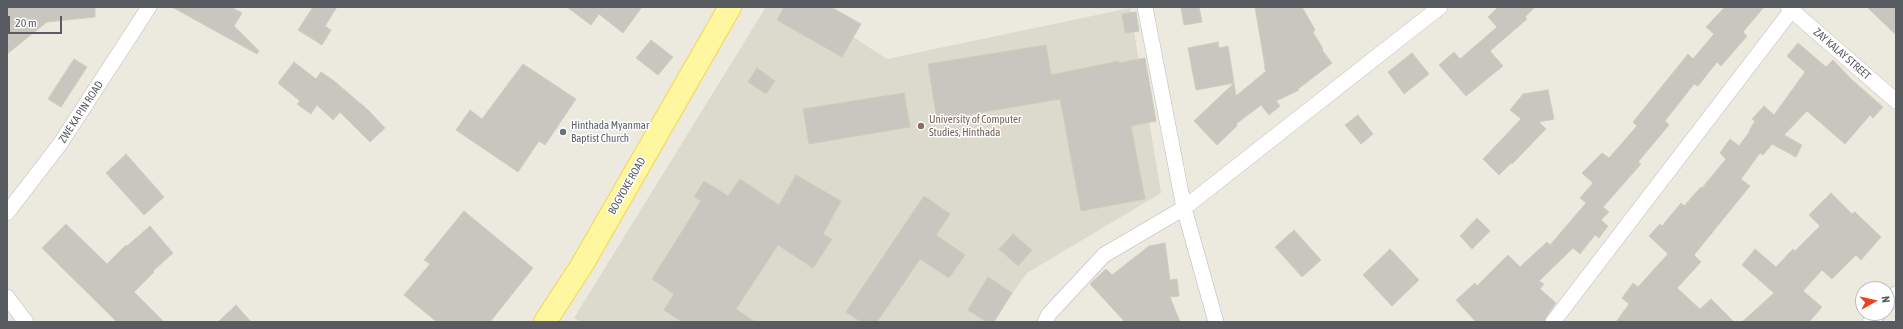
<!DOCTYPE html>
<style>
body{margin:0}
#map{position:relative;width:1903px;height:329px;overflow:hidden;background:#eceade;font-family:"Asap Condensed",sans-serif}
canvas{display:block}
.frame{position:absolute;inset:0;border:8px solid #585b60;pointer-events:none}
.north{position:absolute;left:1855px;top:281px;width:40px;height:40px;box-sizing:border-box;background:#fff;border:1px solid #bcbdbf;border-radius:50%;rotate:82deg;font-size:11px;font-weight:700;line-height:16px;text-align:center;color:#585b60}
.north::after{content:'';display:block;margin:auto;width:14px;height:18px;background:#ef4221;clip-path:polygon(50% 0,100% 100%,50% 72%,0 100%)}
.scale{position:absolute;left:8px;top:16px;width:54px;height:18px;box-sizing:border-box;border:2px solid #585b60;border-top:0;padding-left:5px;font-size:12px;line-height:14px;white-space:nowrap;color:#585b60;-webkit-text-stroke:3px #fff;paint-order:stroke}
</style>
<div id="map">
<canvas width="1903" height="329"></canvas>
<div class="frame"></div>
<div class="north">N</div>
<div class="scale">20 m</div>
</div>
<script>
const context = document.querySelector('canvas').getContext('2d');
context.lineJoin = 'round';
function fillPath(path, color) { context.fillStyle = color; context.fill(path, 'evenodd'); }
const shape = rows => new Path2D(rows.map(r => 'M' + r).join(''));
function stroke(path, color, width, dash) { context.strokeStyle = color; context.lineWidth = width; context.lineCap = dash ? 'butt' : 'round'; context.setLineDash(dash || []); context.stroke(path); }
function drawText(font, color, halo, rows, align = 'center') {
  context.font = font + ' "Asap Condensed",sans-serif'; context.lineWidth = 3; context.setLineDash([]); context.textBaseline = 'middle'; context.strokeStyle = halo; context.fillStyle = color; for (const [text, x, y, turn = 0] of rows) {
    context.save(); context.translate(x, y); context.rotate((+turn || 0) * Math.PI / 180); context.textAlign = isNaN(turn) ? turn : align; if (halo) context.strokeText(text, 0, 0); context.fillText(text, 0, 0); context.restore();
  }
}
fillPath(shape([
 [766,7,807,7,887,59,1130,8,1161,193,1027,273,992,322,581,322,574,318]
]), '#dcd9cd');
const building = shape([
 [7,7,95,7,95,17,47,22,7,54,7,7],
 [172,7,231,7,242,13,234,26,259,51,257,54,172,7],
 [313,7,337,7,325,26,331,30,322,45,298,30,313,7],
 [567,7,642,7,623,33,599,14,591,25,567,7],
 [784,7,831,7,861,24,842,57,777,20,784,7],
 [1181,7,1199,7,1202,22,1184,25,1181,7],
 [1255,7,1302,7,1315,30,1313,32,1323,49,1322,50,1332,63,1298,89,1299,90,1276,101,1280,106,1269,115,1261,105,1236,124,1237,126,1217,145,1194,121,1234,83,1236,96,1266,71,1264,67,1265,66,1255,7],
 [1498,7,1535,7,1525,17,1527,19,1490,51,1503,66,1466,96,1439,65,1454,52,1460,59,1497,27,1488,17,1498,7],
 [1725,7,1764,7,1743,32,1747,36,1721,66,1717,62,1698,86,1694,84,1665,121,1669,125,1638,162,1641,164,1603,207,1609,212,1601,220,1608,226,1599,238,1595,235,1580,254,1573,248,1539,281,1544,284,1540,289,1556,303,1546,317,1544,322,1476,322,1456,300,1475,283,1477,286,1508,255,1520,267,1547,242,1550,245,1586,203,1580,198,1593,183,1582,173,1602,153,1609,158,1637,126,1633,122,1688,54,1693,59,1714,34,1706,27,1725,7],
 [1867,7,1896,7,1896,35,1867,7],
 [1136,12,1139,31,1125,33,1122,14,1136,12],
 [651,40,673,57,658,75,636,58,651,40],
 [1218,42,1219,48,1228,46,1234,83,1196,90,1188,48,1218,42],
 [1798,43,1826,67,1833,60,1852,80,1883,107,1873,118,1870,115,1845,144,1807,111,1784,135,1802,145,1796,157,1772,144,1763,155,1760,153,1741,179,1750,186,1694,255,1701,262,1677,288,1700,309,1711,299,1734,322,1616,322,1629,304,1622,298,1633,283,1638,287,1668,254,1649,236,1660,224,1662,226,1681,203,1684,206,1701,187,1702,188,1726,159,1720,153,1730,139,1739,146,1750,131,1749,131,1755,121,1752,119,1764,106,1774,115,1805,72,1787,56,1798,43],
 [1046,45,1051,75,1119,61,1119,63,1145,58,1156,121,1131,126,1145,199,1081,211,1060,99,937,120,928,64,1046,45],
 [1412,53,1429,74,1404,94,1388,72,1412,53],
 [74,59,87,67,61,107,48,99,74,59],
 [294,62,316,79,321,72,334,81,368,110,385,128,370,142,340,112,333,120,317,105,311,114,297,104,300,101,278,83,294,62],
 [523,64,576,99,545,145,539,141,518,172,456,130,470,110,482,119,523,64],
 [757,68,775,81,766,94,748,82,757,68],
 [1548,90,1554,119,1539,122,1546,129,1512,164,1511,163,1499,175,1483,159,1521,119,1510,110,1523,94,1548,90],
 [904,93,910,127,809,144,803,109,904,93],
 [1358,115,1373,134,1361,144,1345,125,1358,115],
 [126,154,164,197,144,215,106,173,126,154],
 [796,175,841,201,823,234,832,239,813,268,778,245,736,309,755,322,682,322,664,310,674,294,652,279,701,201,694,197,704,181,728,196,740,179,779,205,796,175],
 [1831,193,1852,214,1855,212,1881,237,1861,260,1856,255,1832,279,1822,270,1803,291,1822,307,1809,322,1742,322,1774,293,1742,265,1755,249,1776,267,1793,249,1795,251,1820,226,1809,215,1831,193],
 [924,196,950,214,936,235,965,255,949,278,920,259,877,322,861,322,846,312,924,196],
 [464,211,533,268,490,322,437,322,404,295,430,264,424,260,464,211],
 [1477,218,1490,231,1472,249,1460,236,1477,218],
 [66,224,107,264,126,245,127,246,150,226,173,253,153,271,154,272,134,292,164,322,117,322,42,248,66,224],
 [1294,230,1321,260,1302,277,1275,247,1294,230],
 [1013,234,1032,250,1018,266,999,249,1013,234],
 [1165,243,1170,280,1177,279,1179,296,1170,297,1180,322,1125,322,1090,284,1106,269,1112,275,1149,246,1165,243],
 [1390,249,1419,280,1392,306,1363,275,1390,249],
 [988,277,1012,293,994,322,987,322,968,310,988,277],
 [236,305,251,322,218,322,236,305]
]);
fillPath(building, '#c8c6be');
stroke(building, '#d0ccbd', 1);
const street = shape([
 [1145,7,1184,208,1216,322],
 [1788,7,1896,101],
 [7,213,60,144,149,7],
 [7,297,26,322],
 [1887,304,1896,294],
 [1045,322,1049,314,1104,255,1184,208,1440,7],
 [1553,322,1794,7],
 [1870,322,1879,313]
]);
const primary = shape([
 [545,322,582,265,730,7]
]);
stroke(street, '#b7b9be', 16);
stroke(primary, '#f6d54d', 24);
stroke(street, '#fff', 15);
stroke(primary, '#fff7a0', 22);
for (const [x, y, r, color] of [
 [921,126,4,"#8d6e63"],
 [563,132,4,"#6b7280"]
]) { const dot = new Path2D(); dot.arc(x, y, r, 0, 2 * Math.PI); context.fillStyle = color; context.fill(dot); stroke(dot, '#fff', 1.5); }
drawText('11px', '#585b60', '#fff', [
 ["ZAY KALAY STREET",1842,54,41],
 ["ZWE KA PIN ROAD",81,112,-57],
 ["BOGYOKE ROAD",627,186,-60]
]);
drawText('11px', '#785e54', '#fff', [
 ["University of Computer",929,120],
 ["Studies, Hinthada",929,133]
], 'left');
drawText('11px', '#5b616d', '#fff', [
 ["Hinthada Myanmar",571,126],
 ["Baptist Church",571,139]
], 'left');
</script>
